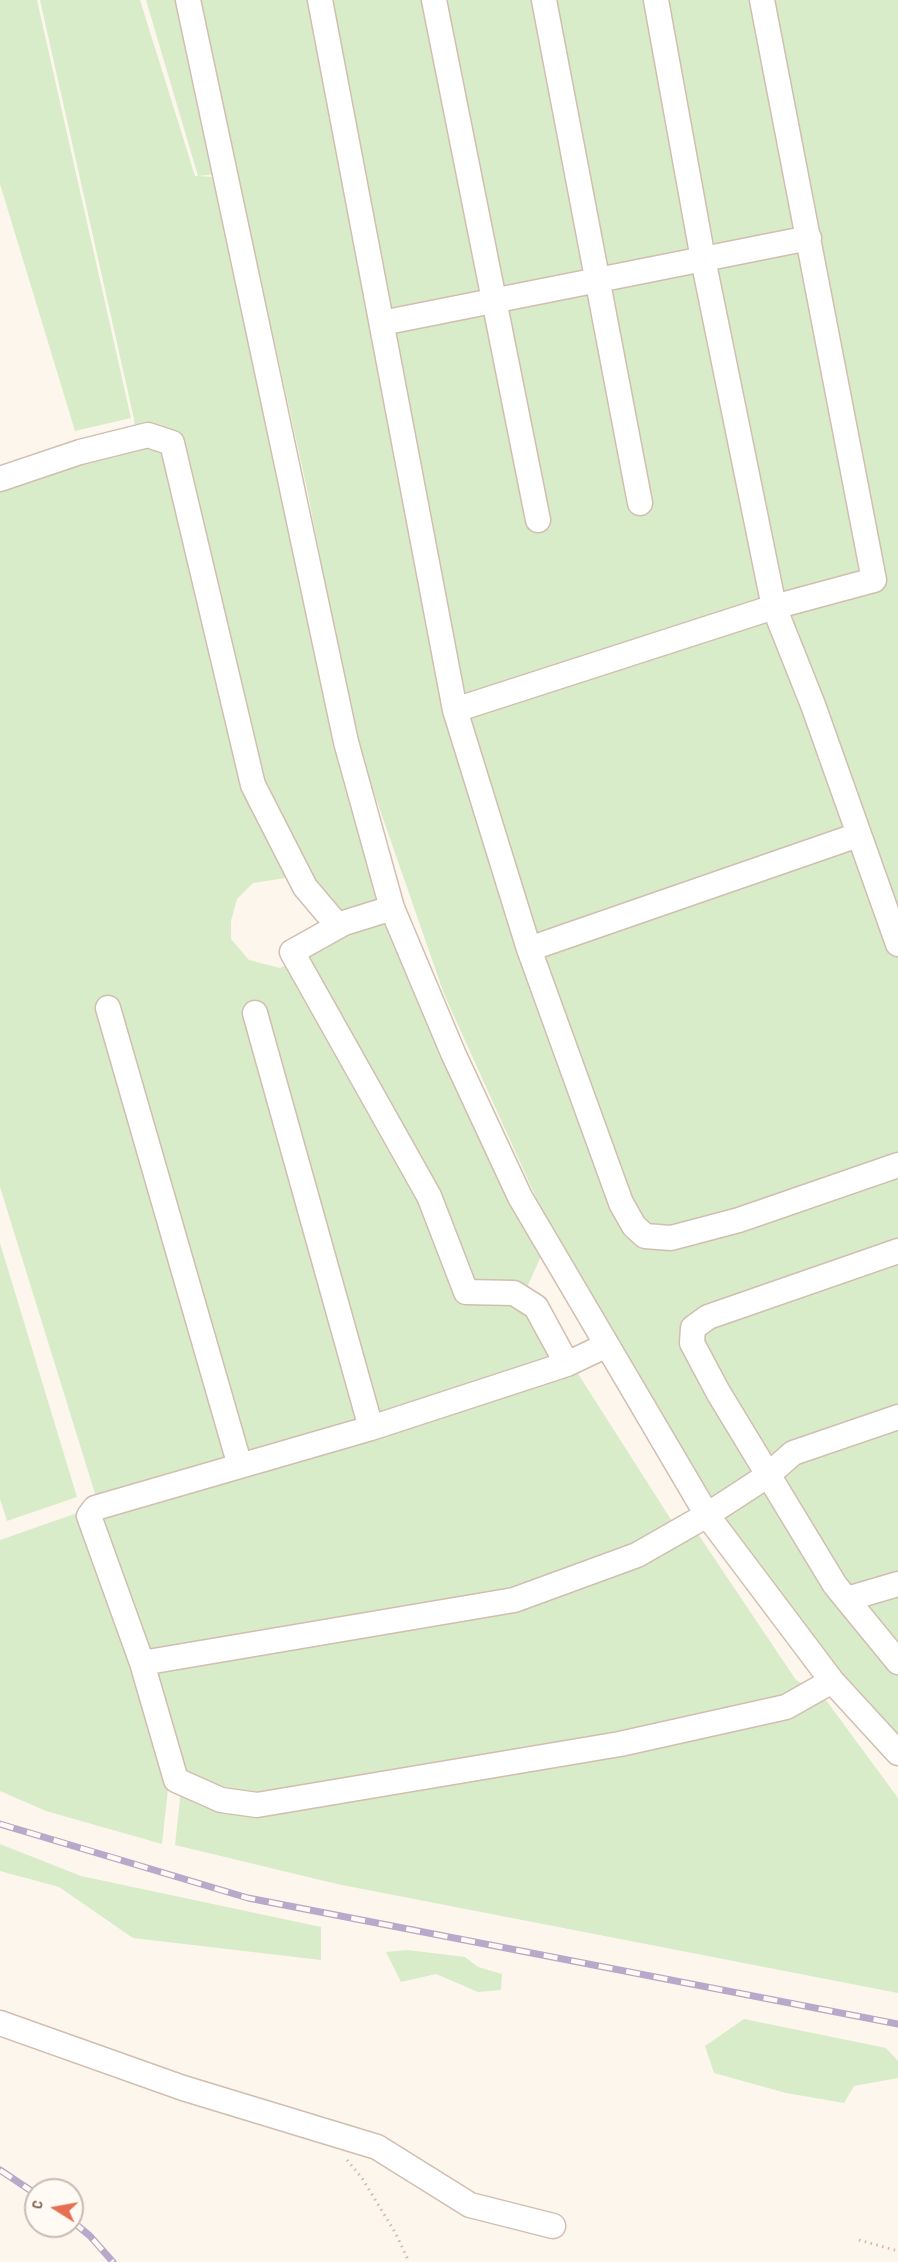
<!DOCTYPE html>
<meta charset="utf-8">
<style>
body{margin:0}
#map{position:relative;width:898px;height:2262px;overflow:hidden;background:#fdf6ec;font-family:"Sofia Sans Condensed",sans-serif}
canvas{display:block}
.north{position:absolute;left:24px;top:2178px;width:60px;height:60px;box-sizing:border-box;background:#fffaf3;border:2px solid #cabbb1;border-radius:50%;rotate:281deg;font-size:16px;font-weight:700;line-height:24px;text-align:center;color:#7a5c4d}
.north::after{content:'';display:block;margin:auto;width:21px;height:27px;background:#e76f51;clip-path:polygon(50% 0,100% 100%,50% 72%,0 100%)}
</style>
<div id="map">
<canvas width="898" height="2262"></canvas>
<div class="north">С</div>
</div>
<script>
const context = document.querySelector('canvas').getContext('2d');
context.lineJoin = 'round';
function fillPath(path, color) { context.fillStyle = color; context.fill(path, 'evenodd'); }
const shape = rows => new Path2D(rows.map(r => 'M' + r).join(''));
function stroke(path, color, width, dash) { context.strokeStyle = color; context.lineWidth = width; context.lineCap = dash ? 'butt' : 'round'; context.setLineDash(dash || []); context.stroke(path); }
fillPath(shape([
 [0,0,37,0,131,418,75,431,0,184],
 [40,0,140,0,195,176,217,177,349,778,541,1256,521,1301,563,1357,97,1500,0,1187,0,486,135,440,134,419],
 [296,873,336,938,280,968,249,960,231,939,231,921,237,899,253,883,285,878],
 [146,0,175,0,217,174,198,176],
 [199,0,898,0,898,1739,826,1655,722,1523,566,1264,444,994,354,735,307,489],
 [0,1243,77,1497,7,1521,0,1499],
 [575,1369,677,1529,514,1595,142,1657,93,1513],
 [83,1511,170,1771,162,1844,46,1811,0,1791,0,1540],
 [696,1531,796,1680,823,1696,898,1798,898,1993,337,1884,175,1845,182,1780,150,1676,164,1662,514,1607],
 [0,1844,81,1876,321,1927,321,1960,133,1938,59,1887,0,1871],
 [407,1950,465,1957,478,1967,502,1974,501,1990,478,1992,436,1974,401,1982,386,1952],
 [744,2019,886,2048,898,2061,898,2078,854,2086,844,2103,786,2093,714,2073,705,2046]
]), '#d8ecc9');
const minor = shape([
 [188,0,346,742,392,908,453,1053,520,1197,707,1515,832,1681,898,1753],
 [320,0,455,710,529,949,621,1203,634,1226,645,1236,671,1238,739,1220,898,1165],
 [434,0,538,520],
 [544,0,640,503],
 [656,0,703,259,774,607,813,705,898,944],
 [382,323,809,238],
 [0,479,80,452,148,435,172,443,253,785,305,887,338,926],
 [455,710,774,607,874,580,762,0],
 [392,908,344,923,292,952,429,1196,466,1292,514,1293,536,1307,567,1364],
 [529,949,858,835],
 [108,1008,240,1466],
 [255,1013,371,1428],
 [898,1251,708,1317,693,1328,692,1343,718,1392,835,1585,898,1662],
 [607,1345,567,1364,371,1428,95,1508,89,1516,142,1663,176,1780,221,1800,257,1805,620,1744,786,1707,832,1681],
 [847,1599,898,1584],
 [142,1663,514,1600,637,1555,707,1515,767,1476,793,1453,898,1417],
 [0,2023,183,2088,377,2147,470,2205,553,2226]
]);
stroke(minor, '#d1beb0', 27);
stroke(shape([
 [347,2160,362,2178,396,2234,409,2262],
 [859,2240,898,2251]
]), '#d9b8a5', 3, [1.5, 4.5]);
stroke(minor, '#fff', 24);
const rail = shape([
 [0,1824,248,1898,898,2024],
 [0,2170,36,2194],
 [72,2221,90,2236,113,2262]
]);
stroke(rail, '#b9a8c9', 7);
stroke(rail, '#fffaf3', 4.5, [14]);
</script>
